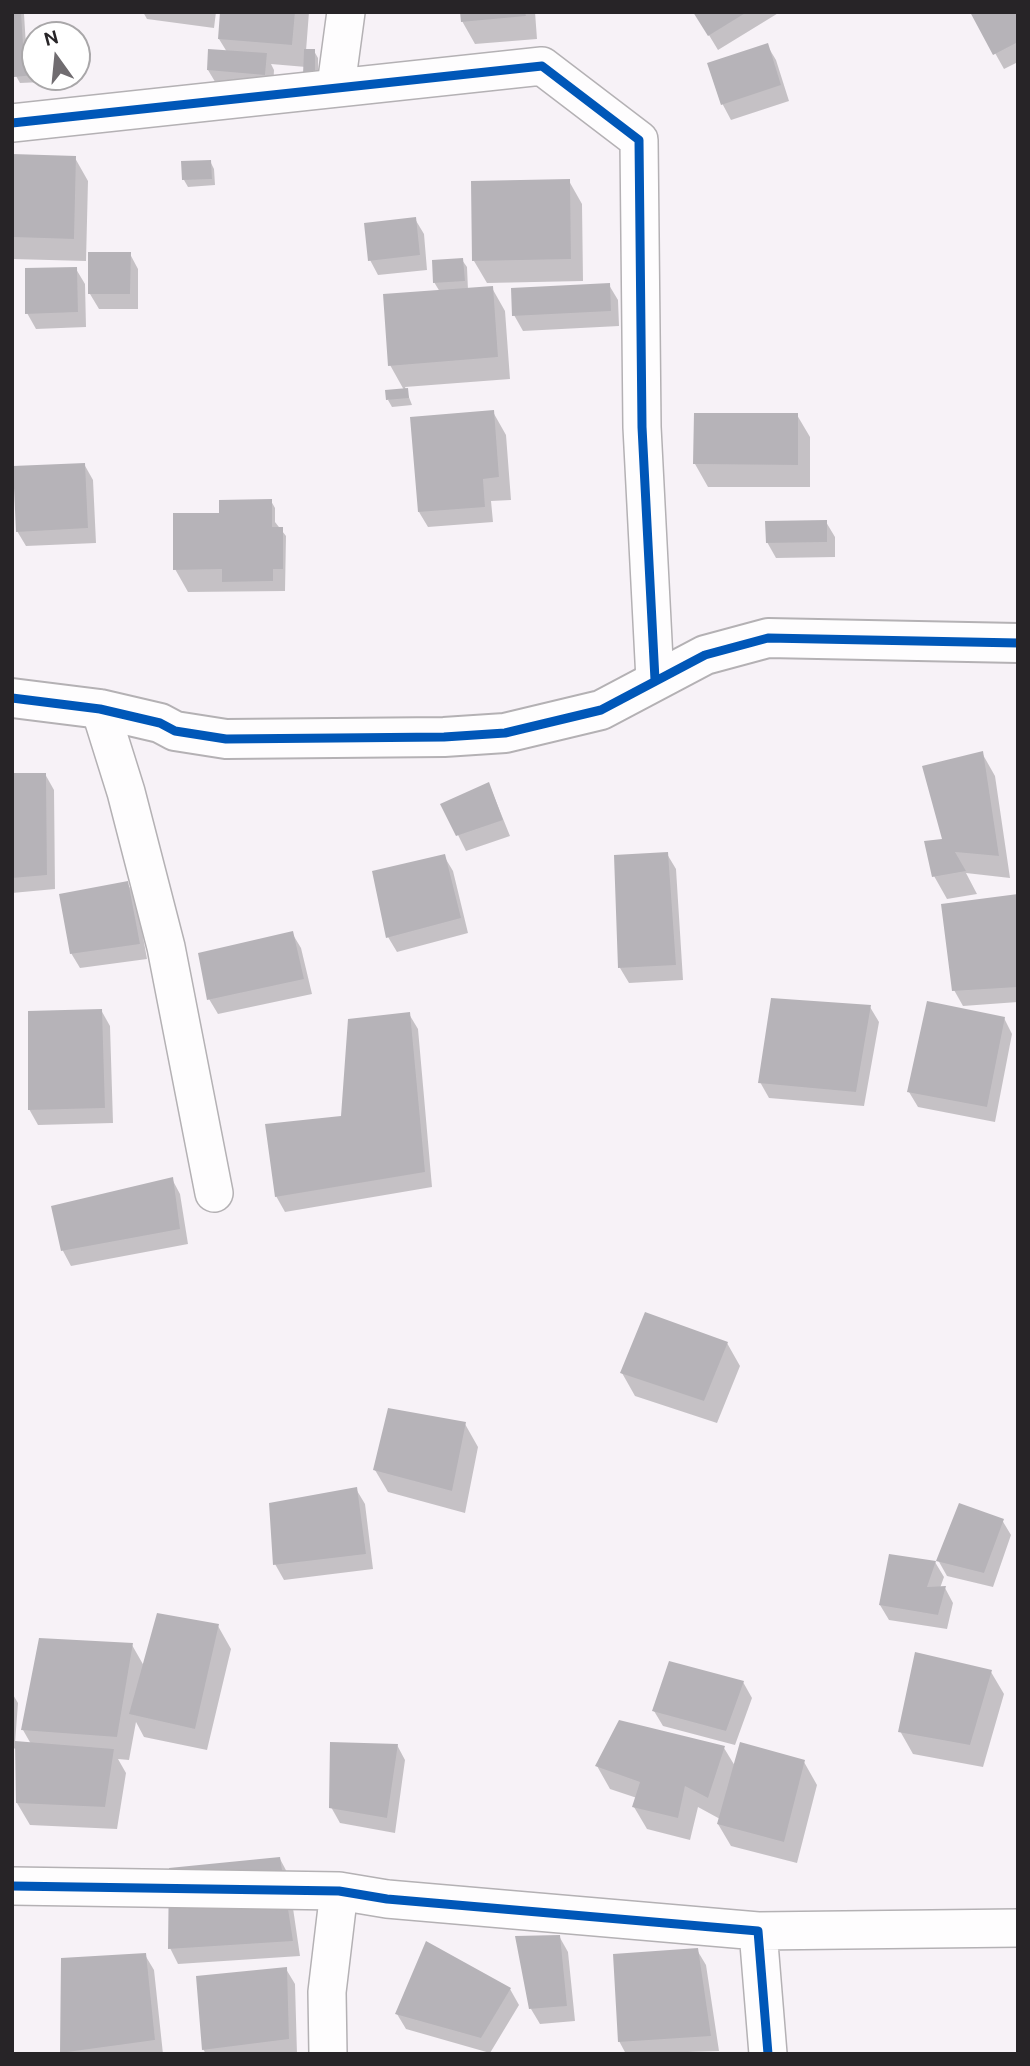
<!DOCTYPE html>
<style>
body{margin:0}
#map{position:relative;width:1030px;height:2066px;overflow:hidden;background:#f7f2f7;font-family:Ubuntu,sans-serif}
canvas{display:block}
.frame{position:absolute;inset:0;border:14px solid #272427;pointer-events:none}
.north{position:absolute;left:21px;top:21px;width:70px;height:70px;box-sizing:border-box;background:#fff;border:2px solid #a9a7a9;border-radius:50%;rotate:345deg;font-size:19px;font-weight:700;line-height:28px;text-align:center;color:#272427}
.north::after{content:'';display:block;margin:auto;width:24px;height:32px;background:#706c70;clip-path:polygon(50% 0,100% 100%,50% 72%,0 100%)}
</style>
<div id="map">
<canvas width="1030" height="2066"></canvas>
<div class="frame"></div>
<div class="north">N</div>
</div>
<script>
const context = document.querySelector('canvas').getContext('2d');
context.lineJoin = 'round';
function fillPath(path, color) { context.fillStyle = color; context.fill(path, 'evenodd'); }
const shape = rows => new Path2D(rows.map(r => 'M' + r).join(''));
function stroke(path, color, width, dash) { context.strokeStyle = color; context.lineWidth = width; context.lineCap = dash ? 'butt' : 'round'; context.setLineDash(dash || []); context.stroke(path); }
fillPath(shape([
 [13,12,24,14,27,62,35,61,35,77,65,77,65,81,20,83,16,76],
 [143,12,216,12,214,28,147,19],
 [222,12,309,12,306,51,314,51,318,58,318,82,306,67,271,64,274,70,273,89,217,85,208,70,227,52,219,39],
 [462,12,535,12,537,39,475,44,462,21],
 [695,12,780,12,718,50],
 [972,12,1018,12,1018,62,1004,69],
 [767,45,776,60,789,101,731,120,723,105,709,64],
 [12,156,75,158,88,181,86,261,12,259],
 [210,161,214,169,215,185,188,187,184,180,183,163],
 [569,181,582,204,583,281,487,283,474,261],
 [415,219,424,234,427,270,378,275,370,260],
 [130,254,138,269,138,309,99,309,90,294],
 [462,260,467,267,468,290,492,288,505,311,510,379,405,387,412,405,392,407,388,400,404,390,390,365,440,292,434,282],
 [76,269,85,284,86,327,36,329,27,313],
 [609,285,618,300,619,326,523,331,514,315],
 [493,412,506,435,511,500,491,501,493,522,428,527,419,512],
 [797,415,810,437,810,487,708,487,695,464],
 [84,464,93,480,96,543,26,546,17,531],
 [271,501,275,508,275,522,286,536,285,591,188,592,175,569,222,515],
 [826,522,835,537,835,557,776,558,767,542],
 [982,753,995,776,1010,878,966,873,977,894,947,899,934,876,944,841],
 [45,774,54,790,55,889,12,893,12,775],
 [489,784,510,836,466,851,443,805],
 [667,854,676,869,683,980,629,983,620,968],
 [444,856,453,871,468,933,397,952,388,937],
 [127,883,136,898,147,959,80,968,71,953],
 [1018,898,1018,1002,963,1006,954,990],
 [292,933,301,948,312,994,218,1014,209,999],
 [870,1007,879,1022,864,1106,769,1098,760,1082],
 [101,1010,110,1026,113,1123,38,1125,29,1109],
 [409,1014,418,1029,432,1187,285,1212,276,1196,343,1118],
 [1004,1018,1012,1034,995,1122,918,1107,909,1092],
 [172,1179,180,1194,188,1244,71,1266,63,1251,53,1208],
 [727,1343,740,1366,717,1423,635,1396,622,1373],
 [465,1424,478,1447,465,1513,388,1492,375,1470],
 [356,1489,365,1504,373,1569,284,1580,275,1564],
 [1002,1520,1011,1535,993,1587,947,1576,938,1560],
 [935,1562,944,1577,940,1588,945,1588,953,1603,947,1629,889,1620,880,1605],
 [218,1626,231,1649,207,1750,144,1737,136,1722,129,1760,118,1759,126,1773,117,1829,30,1825,17,1803,17,1749,12,1748,12,1693,18,1703,15,1743,31,1744,23,1730,132,1645,144,1666],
 [991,1672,1004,1694,983,1767,913,1754,900,1731],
 [743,1682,752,1698,735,1745,663,1726,654,1711],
 [397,1745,405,1760,395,1833,340,1823,331,1807],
 [724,1748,735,1766,804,1762,817,1785,797,1863,731,1846,718,1824,720,1819,698,1807,690,1840,647,1829,634,1807,637,1798,610,1789,597,1766],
 [280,1859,288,1874,300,1956,178,1964,170,1948],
 [559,1936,568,1952,575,2021,540,2024,531,2009],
 [697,1950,706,1965,719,2051,626,2054,619,2041],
 [145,1955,154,1970,163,2054,63,2054],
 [286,1969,295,1984,297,2054,206,2054,203,2049],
 [510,1989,519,2005,490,2053,406,2029,397,2014]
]), '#0003');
fillPath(shape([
 [12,12,21,12,24,60,35,60,35,75,14,77],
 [220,12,295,12,292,45,218,39],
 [460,12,525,12,526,16,461,22],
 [693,12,747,12,708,36],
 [970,12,1018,12,1018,42,993,55],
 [768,43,781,85,721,105,707,63],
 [208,49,267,53,265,75,207,70],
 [304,49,315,49,315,76,303,75],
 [12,154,76,156,74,239,12,237],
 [211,160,212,179,182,180,181,161],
 [570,179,571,259,472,261,471,181],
 [416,217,420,255,368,261,364,223],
 [88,252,131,252,130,294,88,294],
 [463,258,465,281,433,283,432,260],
 [77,267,78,312,25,314,25,268],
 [610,283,611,311,512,316,511,288],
 [493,286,498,357,388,366,383,294],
 [408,388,409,398,386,400,385,390],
 [494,410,499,477,483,479,485,507,418,512,410,417],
 [694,413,798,413,798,465,693,464],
 [85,463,88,528,16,532,13,466],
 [272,499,272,527,283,527,283,569,273,569,273,581,222,582,222,569,173,570,173,513,219,513,219,500],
 [827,520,827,542,766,543,765,521],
 [983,751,999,856,955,852,966,871,932,877,924,841,942,839,922,766],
 [12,773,46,773,47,875,12,878],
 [489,782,503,820,456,836,440,804],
 [668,852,676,965,618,968,614,855],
 [445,854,461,918,386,938,372,871],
 [128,881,140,944,70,954,59,894],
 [1018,894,1018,987,952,991,941,904],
 [293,931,304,979,207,1000,198,953],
 [771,998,871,1005,856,1092,758,1083],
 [927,1001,1005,1017,987,1107,907,1092],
 [102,1009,105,1108,28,1110,28,1011],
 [410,1012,425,1172,275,1197,265,1124,341,1116,348,1019],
 [173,1177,180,1229,61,1251,51,1206],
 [645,1312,728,1342,704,1401,620,1373],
 [388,1408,466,1422,452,1491,373,1470],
 [357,1487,366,1554,273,1565,269,1503],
 [959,1503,1004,1519,984,1573,936,1561],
 [889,1554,936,1561,927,1587,946,1586,938,1615,879,1605],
 [157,1613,219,1624,195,1729,129,1714],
 [39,1638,133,1643,117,1737,21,1730],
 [915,1652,992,1670,970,1745,898,1732],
 [669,1661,744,1681,726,1731,652,1711],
 [619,1720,725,1746,708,1798,685,1786,678,1818,632,1807,640,1782,595,1766],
 [15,1741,114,1749,105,1807,16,1803],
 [330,1742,398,1744,387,1818,329,1808],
 [740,1742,805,1760,784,1842,717,1824],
 [280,1857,293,1941,168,1949,169,1868],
 [560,1935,567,2006,529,2009,515,1936],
 [426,1941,511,1988,481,2038,395,2014],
 [698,1948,711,2036,618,2042,613,1954],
 [146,1953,155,2040,60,2053,61,1958],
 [287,1967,289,2039,202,2050,196,1976]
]), '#b6b3b8');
const minor = shape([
 [336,86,346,12],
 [12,123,542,66,639,140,642,427,655,680],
 [100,709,126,792,166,947,214,1193],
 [12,1886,339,1891,387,1899,758,1931,768,2054],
 [758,1931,1018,1928],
 [328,2054,327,1992,339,1891]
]);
const tertiary = shape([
 [12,698,100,709,160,723,175,731,226,739,444,737,505,733,601,710,705,655,768,638,1018,643]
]);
stroke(minor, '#b4b1b4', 40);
stroke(tertiary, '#b4b1b4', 42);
stroke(minor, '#fefdfe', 37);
stroke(tertiary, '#fefdfe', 38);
stroke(shape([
 [12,123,542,66,639,140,642,427,655,680],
 [12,698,100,709,160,723,175,731,226,739,444,737,505,733,601,710,705,655,768,638,1018,643],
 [12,1886,339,1891,387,1899,758,1931,768,2054]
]), '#0057b8', 9);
</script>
